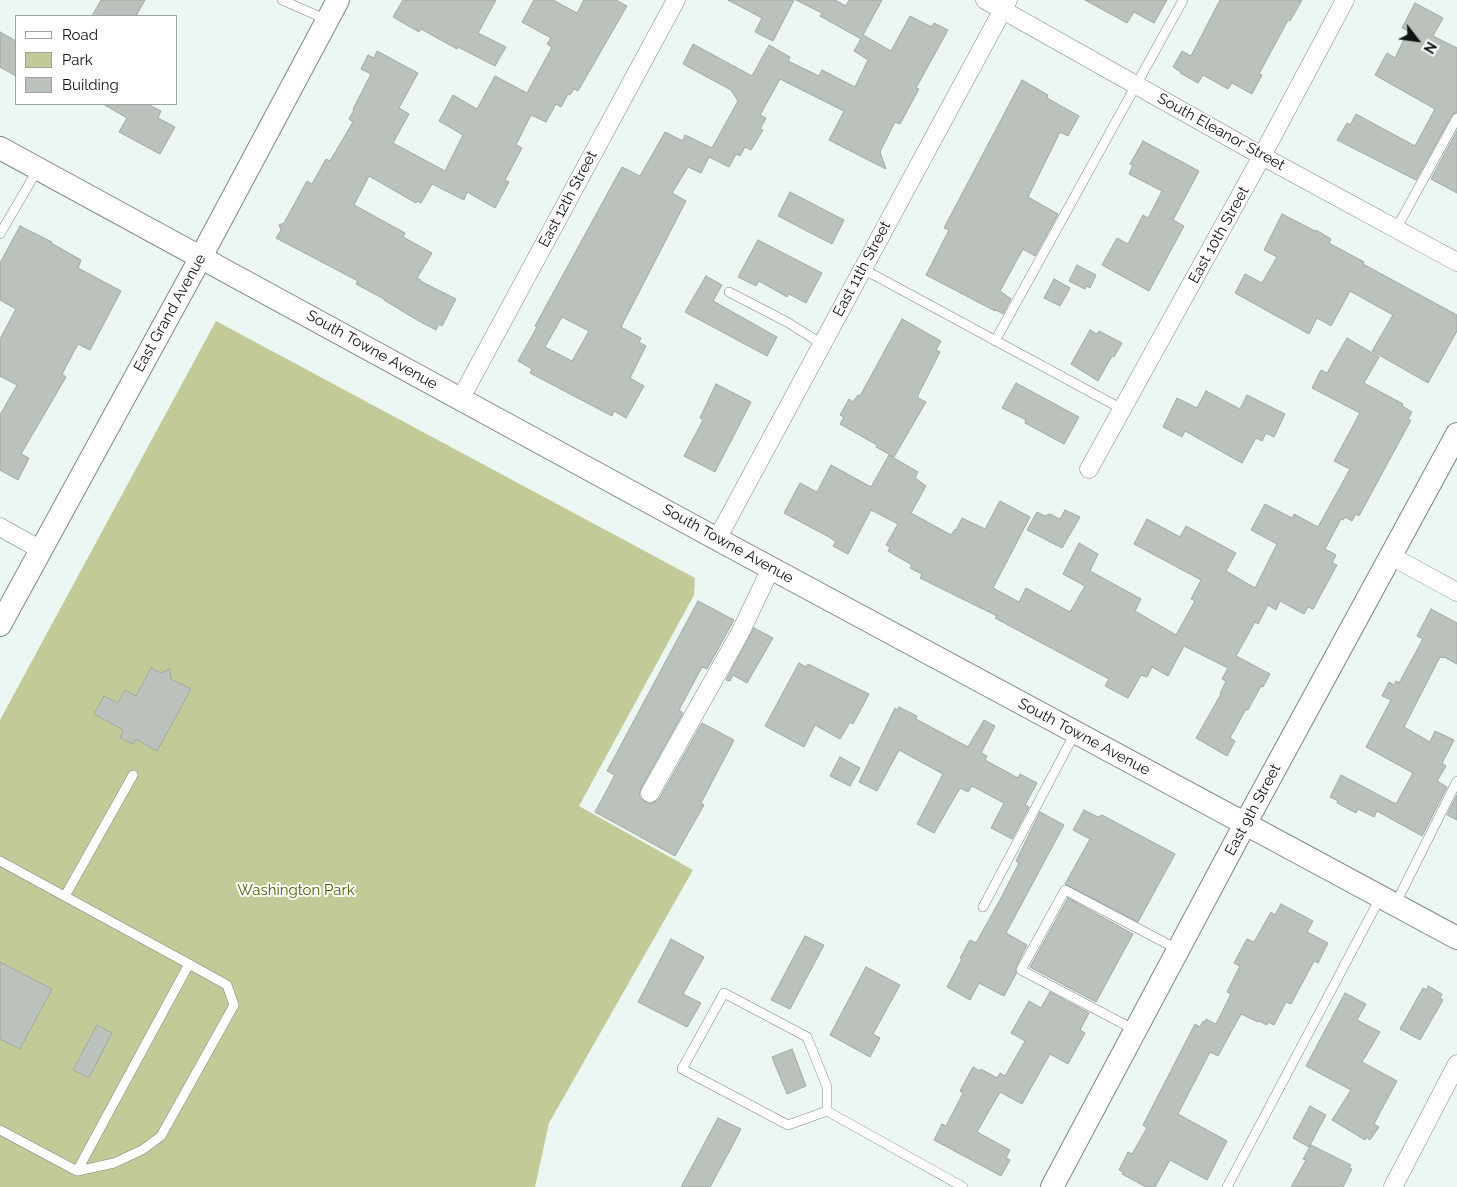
<!DOCTYPE html>
<style>
body{margin:0}
#map{position:relative;width:1457px;height:1187px;overflow:hidden;background:#ecf6f3;font-family:Raleway,sans-serif}
canvas{display:block}
.legend{position:absolute;left:15px;top:15px;width:162px;height:90px;box-sizing:border-box;background:#fff;border:1px solid #a0a1a1;margin:0;padding:6px 9px;list-style:none;font-size:15px;color:#111413}
.legend li{display:flex;align-items:center;gap:10px;height:25px}
.legend b{width:25px;border:1px solid #a0a1a1}
.north{position:absolute;left:1392px;top:15px;width:50px;height:50px;-webkit-text-stroke:4px #fff;paint-order:stroke;rotate:120deg;font-size:14px;font-weight:700;line-height:20px;text-align:center;color:#111413}
.north::after{content:'';display:block;margin:auto;width:18px;height:22px;background:#111413;clip-path:polygon(50% 0,100% 100%,50% 72%,0 100%)}
</style>
<div id="map">
<canvas width="1457" height="1187"></canvas>
<ul class="legend">
<li><b style="height:6px;background:#fff"></b>Road</li>
<li><b style="height:14px;background:#c2cb97"></b>Park</li>
<li><b style="height:14px;background:#bbc1bb"></b>Building</li>
</ul>
<div class="north">N</div>
</div>
<script>
const context = document.querySelector('canvas').getContext('2d');
context.lineJoin = 'round';
function fillPath(path, color) { context.fillStyle = color; context.fill(path, 'evenodd'); }
const shape = rows => new Path2D(rows.map(r => 'M' + r).join(''));
function stroke(path, color, width, dash) { context.strokeStyle = color; context.lineWidth = width; context.lineCap = dash ? 'butt' : 'round'; context.setLineDash(dash || []); context.stroke(path); }
function drawText(font, color, halo, rows, align = 'center') {
  context.font = font + ' Raleway,sans-serif'; context.lineWidth = 4; context.setLineDash([]); context.textBaseline = 'middle'; context.strokeStyle = halo; context.fillStyle = color; for (const [text, x, y, turn = 0] of rows) {
    context.save(); context.translate(x, y); context.rotate((+turn || 0) * Math.PI / 180); context.textAlign = isNaN(turn) ? turn : align; if (halo) context.strokeText(text, 0, 0); context.fillText(text, 0, 0); context.restore();
  }
}
fillPath(shape([
 [216,321,695,578,694,595,579,806,693,870,549,1123,535,1187,0,1187,0,720]
]), '#c2cb97');
const building = shape([
 [101,0,145,0,136,16,92,16,101,0],
 [403,0,496,0,478,33,506,47,495,66,458,47,457,49,421,29,419,32,393,17,403,0],
 [534,0,553,0,577,13,584,0,616,0,627,6,578,91,574,89,570,95,568,94,561,107,556,104,546,122,531,115,516,145,522,148,505,180,509,182,495,208,467,192,464,200,432,184,421,203,417,201,416,203,369,176,354,205,405,233,403,237,432,253,417,278,421,280,420,281,456,299,442,326,439,324,436,330,417,320,384,300,384,299,356,284,358,281,276,238,281,230,279,225,284,223,307,181,312,184,326,159,330,161,353,122,349,119,354,110,353,109,371,74,361,69,368,55,374,58,377,51,418,73,399,108,409,114,393,143,445,171,463,135,439,121,453,95,477,109,495,76,527,93,552,47,547,44,551,38,522,22,534,0],
 [728,0,794,0,773,41,755,32,762,18,728,0],
 [796,0,835,0,846,6,849,0,882,0,863,35,891,51,910,16,932,27,934,23,948,30,916,88,919,89,900,124,895,122,880,152,886,169,829,140,844,111,780,79,760,115,766,118,760,129,763,130,751,150,745,147,740,156,736,154,729,167,709,157,701,173,688,167,672,193,686,201,621,327,641,338,639,342,646,346,630,378,644,386,626,418,614,411,612,416,530,373,532,369,518,361,537,327,535,326,622,167,640,176,665,132,683,141,685,135,712,148,738,101,731,90,683,64,693,44,752,76,769,45,790,57,788,61,819,76,822,70,855,87,868,60,854,51,861,39,820,16,822,13,796,0],
 [562,317,589,331,572,361,545,347,562,317],
 [1085,0,1167,0,1154,23,1134,12,1127,23,1085,0],
 [1220,0,1302,0,1290,21,1288,20,1259,74,1262,75,1252,94,1232,83,1228,89,1203,75,1198,83,1180,73,1181,72,1173,67,1182,51,1191,56,1220,0],
 [1415,3,1443,18,1433,36,1457,48,1457,112,1452,115,1416,180,1337,140,1347,123,1350,125,1356,114,1415,146,1435,109,1375,75,1387,53,1395,58,1408,31,1402,28,1415,3],
 [0,32,16,41,16,76,0,67,0,32],
 [1022,80,1048,95,1047,98,1079,116,1068,136,1060,132,1028,197,1058,214,1035,256,1023,249,1000,291,1011,299,1003,314,996,310,995,311,926,275,949,230,944,228,1022,80],
 [103,104,147,104,161,111,158,118,175,127,160,154,119,132,127,118,103,104],
 [1457,131,1457,193,1431,179,1457,131],
 [1143,141,1199,171,1173,220,1184,226,1149,291,1102,265,1117,238,1128,244,1143,215,1148,218,1162,191,1129,174,1133,165,1130,164,1143,141],
 [790,192,844,220,832,244,778,216,790,192],
 [1282,214,1315,231,1316,230,1331,239,1329,243,1364,262,1363,264,1457,315,1457,331,1428,383,1372,351,1393,315,1350,291,1331,326,1317,318,1309,334,1235,293,1245,274,1262,283,1277,257,1264,250,1282,214],
 [20,226,52,242,51,243,81,260,78,268,121,291,90,350,78,344,62,374,66,377,21,454,29,458,18,480,0,470,0,415,17,385,0,376,0,339,16,309,0,300,0,263,20,226],
 [758,240,822,273,806,303,789,294,787,297,759,281,756,286,738,277,758,240],
 [1077,265,1096,275,1090,288,1086,286,1085,289,1069,281,1077,265],
 [706,276,722,285,713,301,777,337,767,356,685,312,706,276],
 [1054,279,1070,288,1060,306,1044,298,1054,279],
 [902,319,941,341,936,350,940,352,918,395,918,398,926,402,894,457,876,447,877,445,840,424,844,417,840,415,849,399,853,402,858,395,860,396,902,319],
 [1090,330,1097,334,1099,331,1122,343,1114,357,1112,356,1098,381,1071,364,1090,330],
 [1347,338,1379,357,1364,383,1403,404,1402,406,1412,412,1408,419,1411,420,1359,516,1356,514,1352,521,1345,517,1343,520,1341,519,1325,549,1336,555,1332,563,1337,565,1313,609,1308,607,1304,614,1280,601,1276,610,1268,605,1258,624,1255,622,1236,656,1270,674,1263,687,1261,686,1248,710,1246,709,1230,738,1235,741,1227,756,1196,738,1221,694,1220,694,1226,681,1222,679,1228,668,1184,646,1168,676,1152,667,1147,677,1141,675,1128,698,1105,686,1109,679,995,618,997,616,920,578,922,574,910,568,912,565,888,551,890,547,886,545,898,524,871,510,848,554,833,546,836,542,829,537,784,513,800,483,817,492,831,465,871,487,889,455,918,472,915,478,926,486,911,513,951,535,955,529,956,530,962,518,985,529,1000,501,1030,517,993,588,1019,602,1026,588,1070,612,1085,586,1063,574,1079,543,1098,554,1090,571,1141,599,1135,611,1176,635,1195,601,1191,599,1201,580,1134,544,1147,519,1180,537,1186,526,1236,553,1226,571,1255,588,1277,544,1251,530,1265,504,1292,518,1294,514,1318,527,1350,469,1334,461,1360,413,1312,388,1321,370,1327,373,1347,338],
 [1016,383,1079,417,1064,444,1025,423,1026,420,1002,408,1016,383],
 [716,384,751,402,715,472,684,456,703,420,700,418,716,384],
 [1206,391,1240,409,1247,395,1285,414,1274,437,1266,433,1262,441,1256,438,1242,463,1185,431,1182,437,1163,427,1177,398,1197,408,1206,391],
 [1065,510,1080,517,1062,548,1027,530,1037,512,1045,516,1050,514,1060,519,1065,510],
 [698,601,734,620,707,669,702,667,679,710,683,713,641,788,639,794,641,799,650,804,655,802,659,799,702,723,734,740,701,803,704,805,675,856,595,812,615,775,607,771,698,601],
 [1431,609,1457,623,1457,664,1444,657,1443,658,1440,657,1404,727,1430,742,1435,731,1454,740,1442,763,1446,766,1437,781,1447,787,1422,836,1377,811,1374,817,1358,809,1356,813,1337,803,1338,801,1330,797,1341,775,1396,804,1413,773,1366,747,1391,700,1382,696,1389,682,1394,685,1396,681,1399,683,1423,639,1417,636,1431,609],
 [754,628,773,638,747,683,733,675,730,681,726,680,754,628],
 [799,663,806,667,808,664,869,694,853,724,850,722,840,739,815,725,804,747,765,726,799,663],
 [151,668,161,673,170,669,171,679,191,689,157,751,136,739,133,744,120,738,123,730,94,714,104,696,118,703,125,690,136,696,151,668],
 [899,707,917,716,916,719,968,747,984,720,995,726,981,753,987,756,985,760,1018,778,1020,774,1037,783,1025,805,1029,807,1012,839,991,828,1004,803,972,786,968,792,960,788,934,833,917,824,943,774,899,750,877,791,859,782,895,708,898,710,899,707],
 [840,757,860,768,850,786,830,776,840,757],
 [1457,795,1457,820,1447,815,1457,795],
 [1084,810,1098,817,1102,815,1175,854,1138,922,1065,884,1090,839,1073,830,1084,810],
 [1040,812,1064,825,1006,933,1027,945,1016,967,1016,974,1004,996,979,983,970,1000,947,987,962,959,960,958,970,940,976,943,1001,898,1019,863,1016,861,1040,812],
 [1068,898,1133,934,1096,1002,1030,967,1068,898],
 [1281,904,1313,921,1307,932,1328,943,1318,963,1314,961,1291,1004,1286,1002,1274,1025,1268,1022,1267,1025,1259,1021,1258,1022,1241,1014,1218,1056,1210,1052,1196,1079,1178,1114,1227,1141,1207,1180,1170,1160,1155,1187,1146,1187,1122,1174,1123,1172,1119,1170,1128,1152,1132,1154,1147,1128,1143,1125,1195,1024,1200,1027,1203,1021,1205,1022,1206,1019,1216,1024,1231,994,1227,992,1240,966,1234,963,1247,939,1254,942,1271,912,1275,915,1281,904],
 [805,936,824,945,790,1009,771,1000,805,936],
 [671,939,704,957,683,994,701,1003,687,1027,638,1002,671,939],
 [0,962,52,989,20,1049,0,1039,0,962],
 [866,967,900,985,873,1034,880,1038,870,1057,830,1035,866,967],
 [1428,986,1442,994,1440,998,1443,1000,1420,1040,1400,1029,1423,988,1427,990,1428,986],
 [1050,992,1089,1013,1080,1030,1085,1033,1068,1064,1050,1054,1022,1104,1000,1092,977,1132,1010,1150,1006,1158,1010,1160,1001,1176,934,1140,942,1124,946,1126,963,1093,960,1091,973,1067,980,1071,981,1069,997,1078,1000,1073,1005,1076,1025,1041,1011,1033,1029,1001,1041,1008,1050,992],
 [1345,993,1366,1004,1357,1020,1380,1032,1362,1062,1397,1081,1376,1120,1374,1124,1379,1127,1370,1140,1366,1137,1365,1140,1332,1120,1351,1090,1306,1066,1345,993],
 [97,1025,112,1033,89,1078,73,1070,97,1025],
 [792,1049,806,1086,787,1094,772,1057,792,1049],
 [1310,1106,1326,1115,1309,1147,1293,1138,1310,1106],
 [718,1118,741,1129,730,1150,710,1187,681,1187,718,1118],
 [1311,1145,1351,1165,1349,1168,1352,1169,1343,1187,1340,1185,1339,1187,1291,1187,1306,1160,1303,1159,1311,1145]
]);
fillPath(building, '#bbc1bb');
stroke(building, '#a2a8a2', 1);
const service = shape([
 [282,0,327,20],
 [1396,229,1457,118],
 [0,234,38,169],
 [863,269,1122,409],
 [729,292,787,322,822,344],
 [995,341,1183,0],
 [0,861,189,964,77,1171,0,1130],
 [65,896,133,775],
 [1395,905,1457,781],
 [983,907,1075,733],
 [1135,1030,1021,970,1065,890,1177,949],
 [827,1111,827,1087,807,1037,724,993,682,1069,788,1125,827,1111,963,1187],
 [77,1171,114,1163,142,1150,161,1136,234,1005,227,985,189,964],
 [1227,1187,1380,898]
]);
const minor = shape([
 [985,0,1262,156,1457,262],
 [461,398,676,0],
 [1089,469,1262,156,1345,0],
 [0,527,41,550],
 [717,539,1008,0],
 [1391,556,1457,592],
 [650,793,740,633,771,568],
 [1393,1187,1457,1064]
]);
const tertiary = shape([
 [0,148,717,539,1457,938],
 [0,625,201,257,338,0],
 [1052,1187,1245,824,1457,434]
]);
stroke(service, '#7f8886', 10);
stroke(minor, '#7f8886', 19);
stroke(tertiary, '#7f8886', 24);
stroke(service, '#fff', 9);
stroke(minor, '#fff', 18);
stroke(tertiary, '#fff', 22);
drawText('15px', '#111413', '#fff', [
 ["South Eleanor Street",1221,132,29],
 ["East 12th Street",568,199,-62],
 ["East 10th Street",1219,235,-61],
 ["East 11th Street",862,269,-62],
 ["East Grand Avenue",170,313,-61],
 ["South Towne Avenue",372,350,29],
 ["South Towne Avenue",728,544,29],
 ["South Towne Avenue",1084,737,28],
 ["East 9th Street",1253,810,-62]
]);
drawText('15px', '#525a00', '#fff', [
 ["Washington Park",296,890]
]);
</script>
